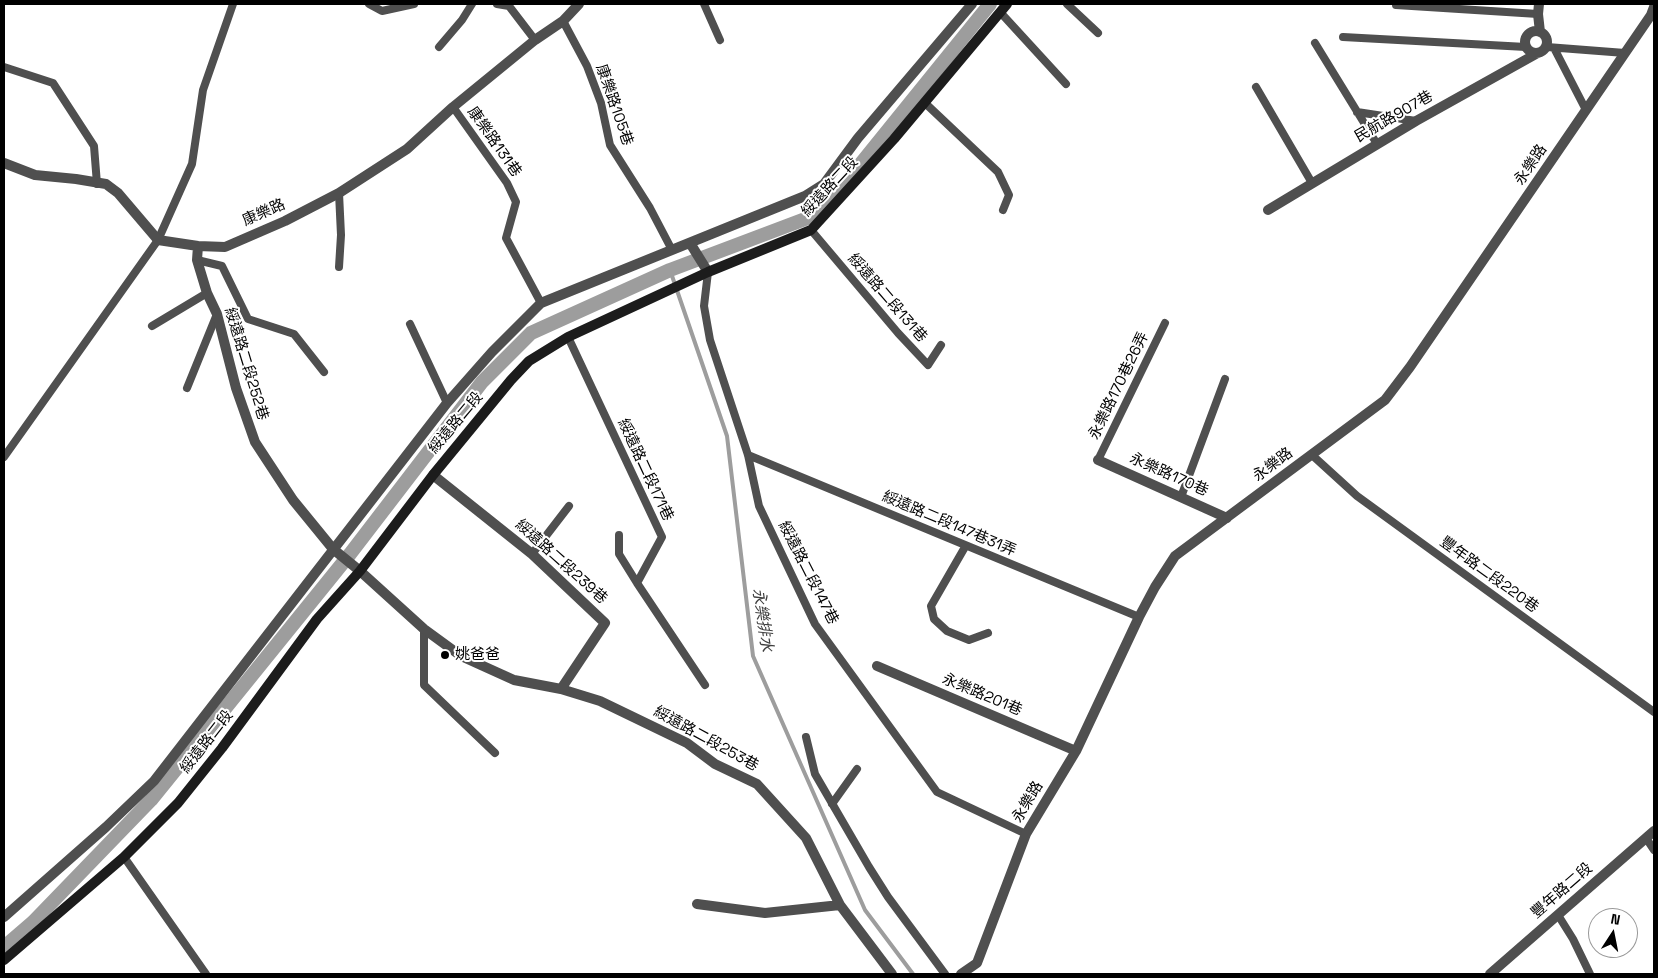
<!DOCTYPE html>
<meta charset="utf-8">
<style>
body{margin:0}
#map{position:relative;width:1658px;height:978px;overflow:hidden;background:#fff;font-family:"Space Grotesk",sans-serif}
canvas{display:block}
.frame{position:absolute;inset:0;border:5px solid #000;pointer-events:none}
.north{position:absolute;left:1588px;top:908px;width:50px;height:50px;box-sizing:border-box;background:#fff;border:1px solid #999;border-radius:50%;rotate:11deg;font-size:14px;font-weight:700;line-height:20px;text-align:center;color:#000}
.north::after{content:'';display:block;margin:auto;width:18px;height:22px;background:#000;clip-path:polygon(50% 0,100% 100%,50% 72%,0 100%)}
</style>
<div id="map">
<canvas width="1658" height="978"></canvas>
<div class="frame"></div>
<div class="north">N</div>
</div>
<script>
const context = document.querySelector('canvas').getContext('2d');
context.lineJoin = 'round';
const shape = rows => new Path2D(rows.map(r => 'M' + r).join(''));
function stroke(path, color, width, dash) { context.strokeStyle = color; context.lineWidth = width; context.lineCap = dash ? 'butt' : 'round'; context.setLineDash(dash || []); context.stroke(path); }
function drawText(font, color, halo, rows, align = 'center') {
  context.font = font + ' "Space Grotesk","Noto Sans TC",sans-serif'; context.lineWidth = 4; context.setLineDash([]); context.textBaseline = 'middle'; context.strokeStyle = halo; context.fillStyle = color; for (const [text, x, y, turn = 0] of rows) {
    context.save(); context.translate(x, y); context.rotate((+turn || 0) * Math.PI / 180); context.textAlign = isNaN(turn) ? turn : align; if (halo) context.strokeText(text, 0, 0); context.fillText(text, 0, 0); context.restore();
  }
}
stroke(shape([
 [670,270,727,436,753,656,865,910,913,974]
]), '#9d9d9d', 4);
stroke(shape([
 [4,947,33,922,151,800,350,554,482,382,531,333,670,270,821,213,990,4]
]), '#9d9d9d', 14);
stroke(shape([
 [369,4,382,11,414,4],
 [497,4,509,6,535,40],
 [704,4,720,40],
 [1067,4,1098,33],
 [1396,5,1538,14],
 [1000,12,1066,84],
 [563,21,587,66,601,103,610,145,650,208,672,250],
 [1343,37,1526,47],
 [1315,43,1377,144],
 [439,47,462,20,472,4],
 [1547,47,1625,53],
 [1554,48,1586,110],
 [4,67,53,83,94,146,97,184],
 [1256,87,1312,183],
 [925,103,998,172,1009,195,1003,210],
 [453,107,507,183,516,202,506,238,541,303],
 [1357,112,1416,121],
 [339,193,341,235,339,267],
 [811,230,898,333,928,365,941,345],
 [197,260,222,266,248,319,294,334,324,372],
 [708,272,704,306,710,340,748,455,759,506,815,624,937,792,1026,834],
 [410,324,447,403],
 [152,326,207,293],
 [568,337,662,537,637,583,705,685],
 [187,388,217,314],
 [748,455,1139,617],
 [1312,455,1357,496,1654,712],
 [4,457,158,240,192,164,203,90,233,4],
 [1098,460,1165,323],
 [1181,497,1225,379],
 [619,535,619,554,637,583],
 [965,547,931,606,934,619,947,631,969,640,988,633],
 [532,554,569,506],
 [424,629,424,685,495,753],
 [806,737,815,774,869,867,888,897,945,974],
 [832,804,857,769],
 [1646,838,1654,850],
 [124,857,206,974],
 [1558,915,1573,939,1590,974]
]), '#4f4f4f', 8);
stroke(shape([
 [1539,4,1538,14,1540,32],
 '1525 42a11 11 0 1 1 22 0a11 11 0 1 1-22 0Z',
 [4,163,35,175,76,179,106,184,118,193,158,240,198,246,225,247,285,221,339,193,407,149,453,107,535,40,563,21,579,4],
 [1268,210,1416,121,1536,54],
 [690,243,708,272],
 [198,246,197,260,207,293,217,314,236,388,255,442,293,500,333,549,360,571,424,629,461,656,514,680,561,689,600,701,687,743,715,764,757,784,806,838,840,905,892,974],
 [1098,460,1227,518],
 [433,475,532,554,605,623,561,689],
 [877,666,1076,751],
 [697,904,765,913,840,905],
 [4,917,106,827,154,781,447,403,492,352,541,303,805,196,824,184,858,138,972,4],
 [961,974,977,963,1026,834,1076,751,1139,617,1155,587,1175,556,1385,400,1410,367,1586,110,1651,15,1654,7],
 [1490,974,1654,831]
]), '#4f4f4f', 10);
stroke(shape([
 [4,960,124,857,178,803,222,748,317,619,360,571,433,475,511,380,529,361,568,337,708,272,811,230,894,139,1007,4]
]), '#1c1c1c', 10);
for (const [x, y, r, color] of [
 [445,655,5,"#000"]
]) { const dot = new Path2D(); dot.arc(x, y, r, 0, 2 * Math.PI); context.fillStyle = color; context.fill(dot); stroke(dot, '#fff', 2); }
drawText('15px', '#000', '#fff', [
 ["康樂路105巷",614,105,71],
 ["民航路907巷",1394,117,-30],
 ["康樂路131巷",494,142,55],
 ["永樂路",1531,165,-56],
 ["綏遠路二段",830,187,-47],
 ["康樂路",264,213,-24],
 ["綏遠路二段131巷",887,298,49],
 ["綏遠路二段252巷",246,364,73],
 ["永樂路170巷26弄",1119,386,-64],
 ["綏遠路二段",456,423,-50],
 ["永樂路",1273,465,-37],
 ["綏遠路二段171巷",645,470,65],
 ["永樂路170巷",1169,475,24],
 ["綏遠路二段147巷31弄",949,524,23],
 ["綏遠路二段239巷",561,562,42],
 ["綏遠路二段147巷",808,573,63],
 ["豐年路二段220巷",1489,575,36],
 ["永樂路201巷",982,695,23],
 ["綏遠路二段253巷",706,739,29],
 ["綏遠路二段",207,742,-52],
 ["永樂路",1028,802,-59],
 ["豐年路二段",1562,891,-41]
]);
drawText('15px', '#000', '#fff', [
 ["姚爸爸",455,655]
], 'left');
drawText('italic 16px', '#3e3e3e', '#fff', [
 ["永樂排水",762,620,82]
]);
</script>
